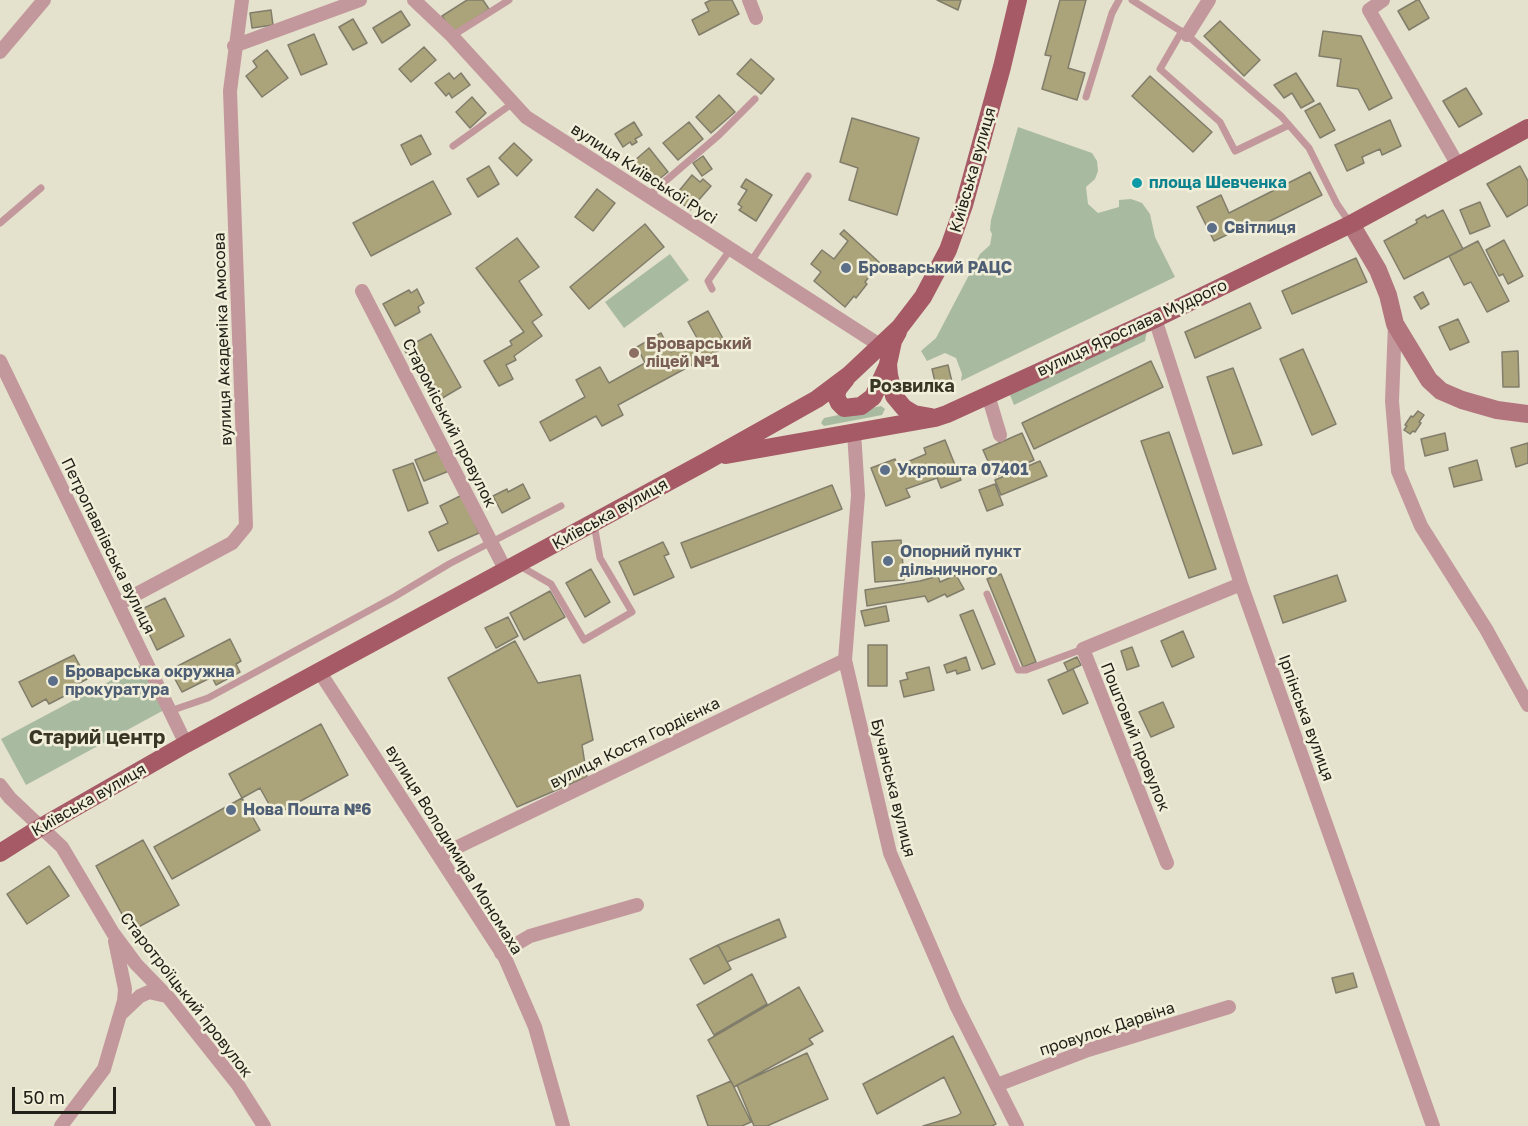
<!DOCTYPE html>
<meta charset="utf-8">
<style>
body{margin:0}
#map{position:relative;width:1528px;height:1126px;overflow:hidden;background:#e4e1cc;font-family:"Golos Text",sans-serif}
canvas{display:block}
.scale{position:absolute;left:12px;top:1087px;width:104px;height:27px;box-sizing:border-box;border:3px solid #222119;border-top:0;padding-left:8px;font-size:18px;line-height:21px;white-space:nowrap;color:#222119;-webkit-text-stroke:4px #f1eed9;paint-order:stroke}
</style>
<div id="map">
<canvas width="1528" height="1126"></canvas>
<div class="scale">50 m</div>
</div>
<script>
const context = document.querySelector('canvas').getContext('2d');
context.lineJoin = 'round';
function fillPath(path, color) { context.fillStyle = color; context.fill(path, 'evenodd'); }
const shape = rows => new Path2D(rows.map(r => 'M' + r).join(''));
function stroke(path, color, width, dash) { context.strokeStyle = color; context.lineWidth = width; context.lineCap = dash ? 'butt' : 'round'; context.setLineDash(dash || []); context.stroke(path); }
function drawText(font, color, halo, rows, align = 'center') {
  context.font = font + ' "Golos Text",sans-serif'; context.lineWidth = 5; context.setLineDash([]); context.textBaseline = 'middle'; context.strokeStyle = halo; context.fillStyle = color; for (const [text, x, y, turn = 0] of rows) {
    context.save(); context.translate(x, y); context.rotate((+turn || 0) * Math.PI / 180); context.textAlign = isNaN(turn) ? turn : align; if (halo) context.strokeText(text, 0, 0); context.fillText(text, 0, 0); context.restore();
  }
}
fillPath(shape([
 [1018,127,1092,153,1097,161,1098,171,1095,179,1086,187,1088,204,1098,213,1119,207,1119,200,1131,199,1142,203,1150,214,1155,237,1175,277,961,381,962,374,956,358,945,353,927,361,921,351,936,338,980,254,990,245,992,234,990,230,991,220],
 [670,254,689,280,624,328,605,302],
 [1147,330,1145,341,1014,405,1010,395],
 [881,406,885,409,882,415,824,426,821,423,824,418],
 [140,665,164,710,26,785,1,739]
]), '#a8bba0');
const building = shape([
 [467,0,483,0,489,9,453,33,442,16,467,0],
 [711,0,732,0,739,14,699,35,692,20,709,11,705,3,711,0],
 [937,0,961,0,958,10,937,0],
 [1060,0,1086,0,1068,68,1085,73,1077,100,1042,89,1051,56,1045,55,1060,0],
 [1417,0,1419,0,1429,18,1409,30,1398,11,1417,0],
 [271,10,273,25,252,28,250,13,271,10],
 [401,11,410,25,382,43,373,28,401,11],
 [353,19,367,43,353,50,339,27,353,19],
 [1220,21,1260,60,1244,76,1204,36,1220,21],
 [1323,31,1361,36,1392,98,1369,110,1358,89,1337,86,1341,59,1319,56,1323,31],
 [314,34,327,64,301,75,288,45,314,34],
 [424,47,436,60,411,82,399,69,424,47],
 [267,50,288,78,262,97,246,76,257,67,253,61,267,50],
 [751,59,774,79,761,94,737,74,751,59],
 [449,73,454,79,461,73,470,85,452,98,449,93,446,96,435,83,449,73],
 [1296,73,1314,101,1301,108,1292,93,1284,98,1274,85,1296,73],
 [1150,76,1212,132,1193,152,1132,96,1150,76],
 [1466,88,1482,114,1459,127,1443,101,1466,88],
 [719,95,735,112,711,133,696,117,719,95],
 [472,97,486,113,470,128,456,112,472,97],
 [1320,103,1335,130,1320,138,1305,111,1320,103],
 [852,118,919,138,897,215,849,200,858,168,840,162,852,118],
 [1390,120,1401,146,1382,155,1380,149,1362,157,1364,163,1347,171,1335,145,1390,120],
 [634,122,642,135,635,139,637,142,632,145,630,142,623,147,615,134,634,122],
 [689,122,703,139,678,160,663,143,689,122],
 [421,135,431,154,411,165,401,145,421,135],
 [514,143,532,160,517,176,499,158,514,143],
 [649,148,668,172,653,184,634,161,649,148],
 [703,156,712,169,702,176,693,163,703,156],
 [489,166,499,184,478,197,467,179,489,166],
 [1520,166,1528,181,1528,205,1507,217,1487,184,1520,166],
 [1310,172,1322,195,1248,232,1245,226,1214,241,1197,207,1221,195,1229,213,1310,172],
 [692,175,700,182,703,179,711,186,690,210,674,197,692,175],
 [746,179,772,195,756,221,739,210,742,207,738,204,747,190,741,187,746,179],
 [433,181,451,214,371,256,353,223,433,181],
 [597,189,615,203,593,231,575,217,597,189],
 [1480,202,1490,226,1470,234,1460,210,1480,202],
 [1443,210,1463,249,1404,279,1384,241,1417,223,1416,220,1425,215,1427,218,1443,210],
 [645,224,664,247,589,309,570,287,645,224],
 [844,230,880,263,865,282,867,284,856,298,854,296,845,307,814,281,821,272,811,264,822,250,834,259,848,241,840,234,844,230],
 [517,238,539,267,519,281,542,315,532,322,542,336,514,356,516,360,506,365,513,379,499,386,484,361,512,345,510,341,524,332,476,268,517,238],
 [1504,240,1523,276,1508,284,1503,274,1499,276,1486,250,1504,240],
 [1478,241,1509,301,1487,312,1471,282,1464,285,1449,256,1478,241],
 [1356,258,1367,282,1292,314,1282,291,1356,258],
 [417,289,424,303,418,307,420,312,395,326,383,304,409,290,411,293,417,289],
 [1423,292,1429,304,1421,309,1414,297,1423,292],
 [1250,303,1261,328,1195,358,1185,332,1250,303],
 [708,311,727,346,618,405,623,415,602,426,596,416,550,441,540,422,585,397,576,380,600,367,609,383,645,363,637,347,661,333,671,352,697,338,688,322,708,311],
 [1458,319,1469,342,1450,350,1439,327,1458,319],
 [431,334,461,387,434,403,404,349,431,334],
 [1303,349,1336,424,1312,435,1280,359,1303,349],
 [1518,351,1519,387,1503,387,1502,352,1518,351],
 [1151,361,1163,387,1034,449,1022,423,1151,361],
 [948,365,952,382,936,386,932,369,948,365],
 [1233,368,1262,445,1233,454,1207,377,1233,368],
 [1418,411,1424,415,1419,422,1421,423,1415,432,1413,431,1410,434,1404,430,1407,426,1405,425,1411,416,1413,417,1418,411],
 [1169,432,1216,569,1189,578,1141,441,1169,432],
 [1022,433,1034,460,995,477,983,450,1022,433],
 [1445,433,1448,450,1425,456,1421,439,1445,433],
 [945,440,961,480,941,488,937,478,906,489,910,497,886,506,871,468,895,459,898,466,926,454,924,448,945,440],
 [1528,443,1528,463,1516,467,1511,448,1528,443],
 [441,450,449,471,424,481,415,460,441,450],
 [1477,460,1482,480,1454,487,1449,468,1477,460],
 [1040,461,1047,476,1001,495,995,480,1040,461],
 [413,463,428,503,408,511,393,470,413,463],
 [523,484,530,498,502,513,493,496,507,489,508,492,523,484],
 [995,484,1003,505,987,511,979,490,995,484],
 [832,485,842,509,691,568,681,543,832,485],
 [462,495,479,533,438,551,429,532,448,523,440,506,462,495],
 [901,540,904,580,875,582,872,542,901,540],
 [663,542,669,554,664,556,674,577,634,595,619,562,663,542],
 [591,569,610,602,585,617,566,583,591,569],
 [1001,574,1036,662,1023,667,987,579,1001,574],
 [956,575,964,589,947,597,945,594,928,602,925,596,867,606,865,590,920,581,938,576,940,582,956,575],
 [1337,575,1346,601,1283,623,1274,596,1337,575],
 [550,591,565,617,524,640,510,613,550,591],
 [165,598,184,636,157,650,138,611,165,598],
 [886,606,889,621,865,626,861,611,886,606],
 [973,610,995,664,982,669,960,615,973,610],
 [508,617,518,636,496,648,485,628,508,617],
 [1183,631,1194,657,1172,667,1161,641,1183,631],
 [230,639,241,661,236,664,240,672,216,685,212,677,182,692,170,670,230,639],
 [515,641,538,683,580,675,593,740,582,745,587,777,517,807,448,678,515,641],
 [868,645,887,645,887,686,868,686,868,645],
 [1132,647,1139,666,1127,670,1121,651,1132,647],
 [74,655,87,679,72,687,74,691,49,704,46,699,32,707,19,682,74,655],
 [966,657,970,670,957,674,956,670,947,673,944,665,966,657],
 [1077,657,1081,665,1068,671,1064,663,1077,657],
 [929,667,934,690,904,697,900,681,908,679,906,673,929,667],
 [1073,669,1088,703,1063,714,1048,680,1073,669],
 [1163,702,1174,727,1151,737,1139,712,1163,702],
 [321,724,348,775,275,815,260,788,242,798,229,774,321,724],
 [242,798,260,830,172,879,154,847,242,798],
 [143,840,179,905,131,931,96,866,143,840],
 [49,866,69,896,27,924,7,894,49,866],
 [779,919,786,937,727,962,718,945,779,919],
 [718,945,731,969,704,984,690,959,718,945],
 [1353,973,1357,987,1336,993,1332,978,1353,973],
 [752,974,767,1004,714,1035,697,1005,752,974],
 [799,987,823,1031,809,1039,813,1044,734,1087,708,1040,799,987],
 [953,1036,996,1124,992,1126,923,1126,957,1116,961,1113,944,1077,877,1114,863,1084,953,1036],
 [807,1053,828,1099,767,1126,754,1126,737,1085,807,1053],
 [731,1081,751,1122,742,1126,708,1126,697,1096,731,1081]
]);
fillPath(building, '#aba37a');
stroke(building, '#817d6b', 1.5);
stroke(shape([
 [1132,0,1187,35,1281,116,1309,148,1337,204,1350,223],
 [1182,31,1160,69,1220,122,1235,151,1289,125],
 [452,36,509,0],
 [1086,97,1112,13,1119,0],
 [453,146,513,103],
 [648,196,719,135,755,99],
 [0,223,41,188],
 [750,263,808,176],
 [712,289,708,281,730,250],
 [520,566,551,584,584,640,632,612,600,558,594,524],
 [987,594,1018,670,1026,670,1083,649],
 [170,711,208,698,394,597,449,564,561,506]
]), '#c3989d', 7);
stroke(shape([
 [414,0,452,36,526,117,881,346],
 [749,0,756,18],
 [1383,0,1369,10,1459,167],
 [1187,35,1209,0],
 [234,46,360,0],
 [0,52,44,0],
 [362,291,506,571],
 [1155,319,1241,584,1433,1126],
 [1395,324,1392,401,1398,471,1421,526,1486,629,1528,705],
 [0,361,186,744],
 [988,395,1000,435],
 [854,432,858,495,845,660,890,853,956,1005,1017,1126],
 [118,604,232,543,246,526,230,91,242,0],
 [319,671,505,958,535,1027,563,1126],
 [0,785,10,798,62,847,113,933,136,964,168,997,238,1085,264,1126],
 [439,856,845,660],
 [1167,863,1083,649,1241,584],
 [501,953,530,936,637,905],
 [122,1013,140,996,149,992,166,996],
 [997,1085,1088,1050,1229,1007],
 [61,1126,104,1069,124,1001,125,989,115,941]
]), '#c3989d', 14);
stroke(shape([
 [1351,224,1378,270,1388,295,1395,324,1429,380,1441,391,1462,400,1497,410,1528,414]
]), '#b2747d', 18);
stroke(shape([
 [898,332,893,341,888,364,889,375,894,396,904,408,914,414,931,417],
 [846,379,838,389,836,396,839,403,844,408,861,406,873,397,888,365],
 [726,455,935,418,947,414,1155,319,1351,224,1528,128],
 [0,853,41,827,186,744,705,462,817,399,849,375,900,327,923,297,948,250,964,205,1002,67,1018,0]
]), '#a55a66', 18);
for (const [x, y, r, color] of [
 [1137,183,6,"#0f9aa8"],
 [1212,228,6,"#5c6f8a"],
 [846,268,6,"#5c6f8a"],
 [634,353,6,"#8d6e63"],
 [885,470,6,"#5c6f8a"],
 [888,561,6,"#5c6f8a"],
 [53,681,6,"#5c6f8a"],
 [231,810,6,"#5c6f8a"]
]) { const dot = new Path2D(); dot.arc(x, y, r, 0, 2 * Math.PI); context.fillStyle = color; context.fill(dot); stroke(dot, '#f1eed9', 2); }
drawText('16px', '#222119', '#f1eed9', [
 ["Київська вулиця",973,170,-74],
 ["вулиця Київської Русі",644,174,33],
 ["вулиця Ярослава Мудрого",1132,328,-25],
 ["вулиця Академіка Амосова",223,339,-92],
 ["Староміський провулок",449,423,63],
 ["Київська вулиця",610,514,-29],
 ["Петропавлівська вулиця",108,546,64],
 ["Ірпінська вулиця",1306,718,70],
 ["Поштовий провулок",1135,737,68],
 ["вулиця Костя Гордієнка",635,743,-26],
 ["Бучанська вулиця",893,788,76],
 ["Київська вулиця",89,800,-30],
 ["вулиця Володимира Мономаха",454,850,58],
 ["Старотроїцький провулок",186,995,52],
 ["провулок Дарвіна",1107,1029,-18]
]);
drawText('bold 16px', '#0d838f', '#f1eed9', [
 ["площа Шевченка",1149,183]
], 'left');
drawText('bold 16px', '#4e5e75', '#f1eed9', [
 ["Світлиця",1224,228],
 ["Броварський РАЦС",858,268],
 ["Укрпошта 07401",897,470],
 ["Опорний пункт",900,552],
 ["дільничного",900,570],
 ["Броварська окружна",65,672],
 ["прокуратура",65,690],
 ["Нова Пошта №6",243,810]
], 'left');
drawText('bold 16px', '#785e54', '#f1eed9', [
 ["Броварський",646,344],
 ["ліцей №1",646,362]
], 'left');
drawText('bold 18px', '#393626', '#f1eed9', [
 ["Розвилка",912,386]
]);
drawText('bold 20px', '#393626', '#f1eed9', [
 ["Старий центр",97,738]
]);
</script>
